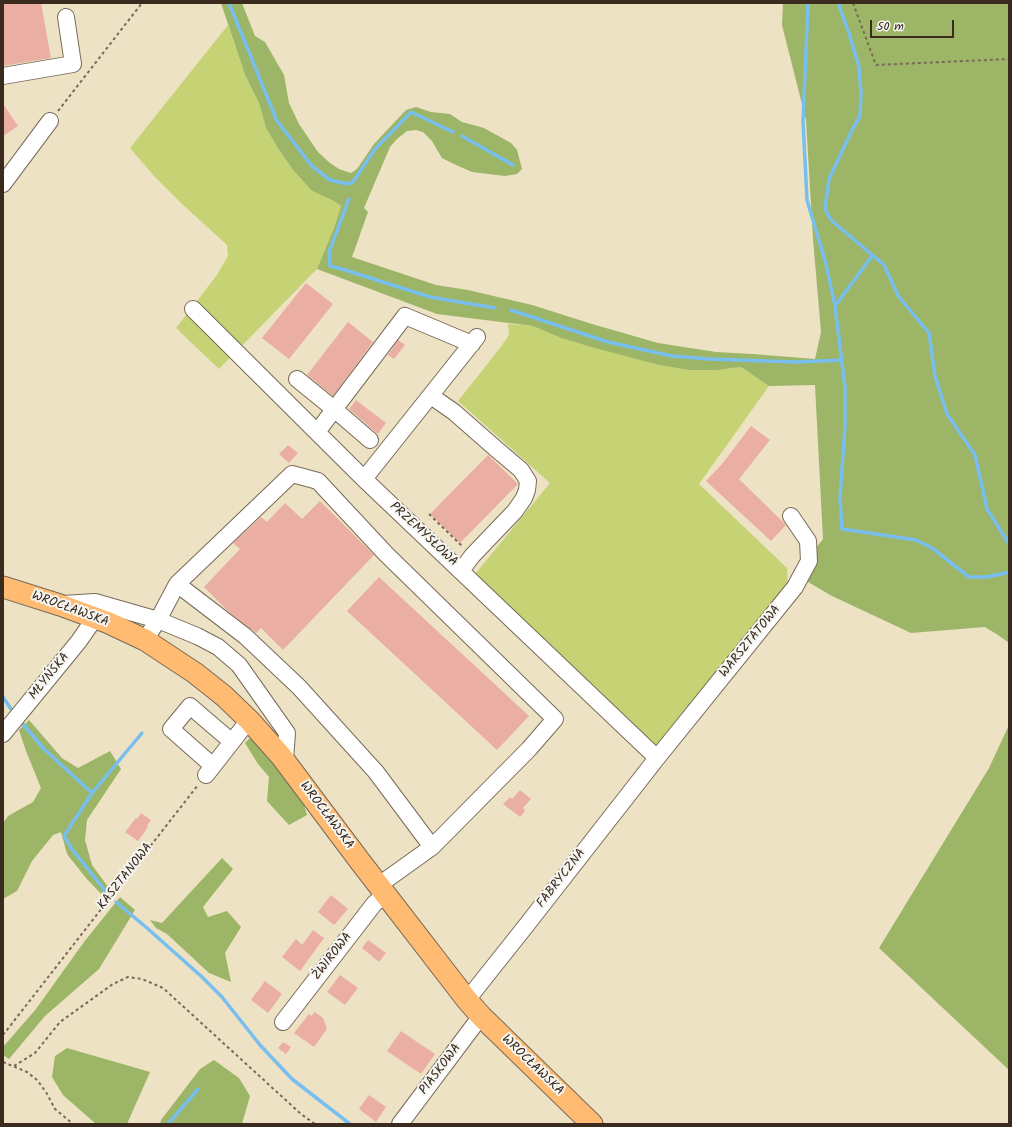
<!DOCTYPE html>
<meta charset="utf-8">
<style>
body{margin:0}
#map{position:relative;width:1012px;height:1127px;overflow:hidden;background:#ede2c4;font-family:Kalam,sans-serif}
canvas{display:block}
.frame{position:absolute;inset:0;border:4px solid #3b2a1e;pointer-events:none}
.scale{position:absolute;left:870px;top:20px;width:84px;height:18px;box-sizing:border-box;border:2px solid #3b2a1e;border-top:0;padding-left:5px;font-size:12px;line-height:14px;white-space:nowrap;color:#3b2a1e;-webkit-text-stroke:3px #f6f6f2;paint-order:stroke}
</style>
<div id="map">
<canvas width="1012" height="1127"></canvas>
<div class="frame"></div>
<div class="scale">50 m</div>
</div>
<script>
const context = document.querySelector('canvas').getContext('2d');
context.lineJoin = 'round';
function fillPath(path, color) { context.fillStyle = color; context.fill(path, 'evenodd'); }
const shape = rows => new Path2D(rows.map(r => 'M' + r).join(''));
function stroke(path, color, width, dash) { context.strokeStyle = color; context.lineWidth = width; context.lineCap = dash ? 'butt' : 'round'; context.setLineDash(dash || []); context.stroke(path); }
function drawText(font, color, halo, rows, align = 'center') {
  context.font = font + ' Kalam,sans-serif'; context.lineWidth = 4; context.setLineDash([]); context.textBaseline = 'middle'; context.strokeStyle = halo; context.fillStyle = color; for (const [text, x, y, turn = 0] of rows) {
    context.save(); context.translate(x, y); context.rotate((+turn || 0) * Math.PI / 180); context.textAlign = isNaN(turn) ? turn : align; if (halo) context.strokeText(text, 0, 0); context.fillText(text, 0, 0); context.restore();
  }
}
fillPath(shape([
 [228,25,245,75,259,103,266,128,279,150,293,170,312,191,334,201,341,206,334,228,317,269,219,369,176,328,217,275,228,256,227,245,182,204,154,176,130,148],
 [508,324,533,326,561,338,659,365,689,370,717,370,741,367,769,386,699,484,787,568,788,587,658,746,651,741,475,574,550,483,458,401,500,348,509,335]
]), '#c6d375');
fillPath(shape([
 [221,3,242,3,255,36,265,42,284,75,289,103,299,124,318,152,330,163,339,169,351,173,357,169,374,144,406,110,416,107,431,112,450,114,462,122,484,128,511,143,517,150,522,169,517,174,505,176,472,172,456,165,442,158,432,141,423,132,416,130,407,131,397,139,390,147,384,161,364,208,368,212,352,257,436,285,468,290,532,305,592,324,658,343,716,352,753,354,815,359,821,332,813,239,806,120,782,25,783,3,1009,3,1009,643,998,635,985,627,911,633,832,596,808,582,816,548,823,539,815,385,769,386,741,367,717,370,689,370,659,365,595,348,561,338,533,326,437,314,317,269,334,228,341,206,334,201,312,191,293,170,279,150,266,128,259,103,245,75],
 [29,720,62,758,78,768,110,751,121,769,87,820,85,840,92,865,111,891,104,897,86,878,67,854,61,832,53,835,32,861,17,891,3,899,3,823,8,816,33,802,41,788,26,751,19,730],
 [1009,725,1009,1070,879,948,989,768],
 [251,737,300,793,307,815,289,825,267,801,269,777,258,764,245,743],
 [222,858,233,869,203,907,208,917,227,911,241,927,225,953,231,982,209,973,167,934,156,928,150,920,162,923],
 [120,897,135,910,99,969,45,1016,9,1059,3,1055,3,1047,36,1009,84,942],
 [67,1048,150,1072,127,1124,96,1124,63,1095,52,1077,55,1056],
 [214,1060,239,1078,250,1096,242,1124,160,1124,161,1120,200,1069]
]), '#9cb566');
stroke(shape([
 [229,3,277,121,312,166,330,180,347,184,353,182,375,149,411,112,453,132],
 [808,3,803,121,807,200,826,264,835,306],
 [838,3,848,30,859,67,861,93,860,116,853,128,829,179,825,209,831,220,884,265,899,297,929,333,935,376,947,414,975,455,987,509,1009,544],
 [462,136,513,165],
 [349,199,329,252,330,266,342,269,430,297,495,308],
 [872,256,835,306,845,387,845,426,840,497,842,529,916,540,932,548,969,577,986,577,1006,573,1009,572],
 [511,310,608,342,672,356,709,359,796,362,842,360],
 [3,697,11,709],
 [22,723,44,749,92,793],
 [106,892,72,849,64,836,92,793,142,733],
 [116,902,147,928,202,977,222,997,260,1045,292,1079,350,1124],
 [168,1124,198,1089]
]), '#78bfef', 3.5);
fillPath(shape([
 [3,3,41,3,51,58,3,66],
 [3,104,18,126,3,136],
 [306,283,333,304,289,359,262,338],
 [348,322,373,342,333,396,307,375],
 [398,340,405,345,394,359,388,355],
 [356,400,386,423,378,434,349,409],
 [751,426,770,440,739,479,786,525,771,541,706,481,722,464],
 [288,445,298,453,289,463,279,454],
 [488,455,518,484,460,543,430,514],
 [320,501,374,555,283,650,261,628,256,633,229,612,204,587,240,549,233,543,261,517,267,522,285,503,302,519],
 [379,577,529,716,497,750,347,611],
 [520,790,531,799,523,808,525,811,520,817,503,804,510,797,512,799],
 [141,813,151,820,147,826,148,827,138,841,125,832,136,818,137,819],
 [331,895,348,909,334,925,318,912],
 [313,930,324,938,300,971,282,957,296,939,302,945],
 [368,940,386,953,379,962,362,948],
 [340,975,358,988,345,1005,327,992],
 [265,981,282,994,268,1013,251,1000],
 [315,1012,323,1018,327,1029,314,1047,294,1033,309,1014,311,1016],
 [401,1031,435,1054,421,1074,387,1051],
 [283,1042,291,1047,286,1054,278,1048],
 [369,1095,386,1107,376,1122,359,1109]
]), '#ebaea2');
const minor = shape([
 [3,76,73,64,66,17],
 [3,184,50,121],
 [193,309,364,479,657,758],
 [297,379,334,409,370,440],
 [431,396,454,412,495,448,521,470,528,481,527,490,524,498,515,511,472,556,461,571],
 [317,432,405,316,472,344],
 [364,479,477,337],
 [177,584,292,474,318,481,386,554,555,719,529,749,432,847,379,885],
 [63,604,95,602,158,620,145,640],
 [3,734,79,641,95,618],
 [285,760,287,733,239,665,218,647,197,636,158,620,177,584,245,636,299,687,376,772,432,847],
 [213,766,171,729,190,706,232,742],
 [206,775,249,720],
 [467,1000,525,927,657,758,795,587,809,561,808,541,791,516],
 [283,1022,374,904,385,894],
 [400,1124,481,1016]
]);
const major = shape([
 [3,587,60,605,109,623,145,640,195,673,224,696,249,720,281,756,359,860,467,1000,481,1016,592,1124]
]);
stroke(minor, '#796a58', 18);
stroke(major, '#796a58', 23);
stroke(shape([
 [853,3,876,65,1009,59],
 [58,111,142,3],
 [429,514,463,547],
 [3,1035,198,785],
 [3,1062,27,1072,37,1080,46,1092,55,1109,73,1124],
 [14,1066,35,1053,60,1022,113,984,128,977,142,979,163,988,301,1114,315,1124]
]), '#796a58', 2, [3, 3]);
stroke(minor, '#fff', 16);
stroke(major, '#febb71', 21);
drawText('13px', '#3b2a1e', '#f6f6f2', [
 ["PRZEMYSŁOWA",423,535,43],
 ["WROCŁAWSKA",70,610,20],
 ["WARSZTATOWA",751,642,-51],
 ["MŁYŃSKA",50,677,-51],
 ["WROCŁAWSKA",326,816,53],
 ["KASZTANOWA",126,877,-52],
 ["FABRYCZNA",562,879,-52],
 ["ŻWIROWA",333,957,-52],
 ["WROCŁAWSKA",532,1066,44],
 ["PIASKOWA",441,1070,-53]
]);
</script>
